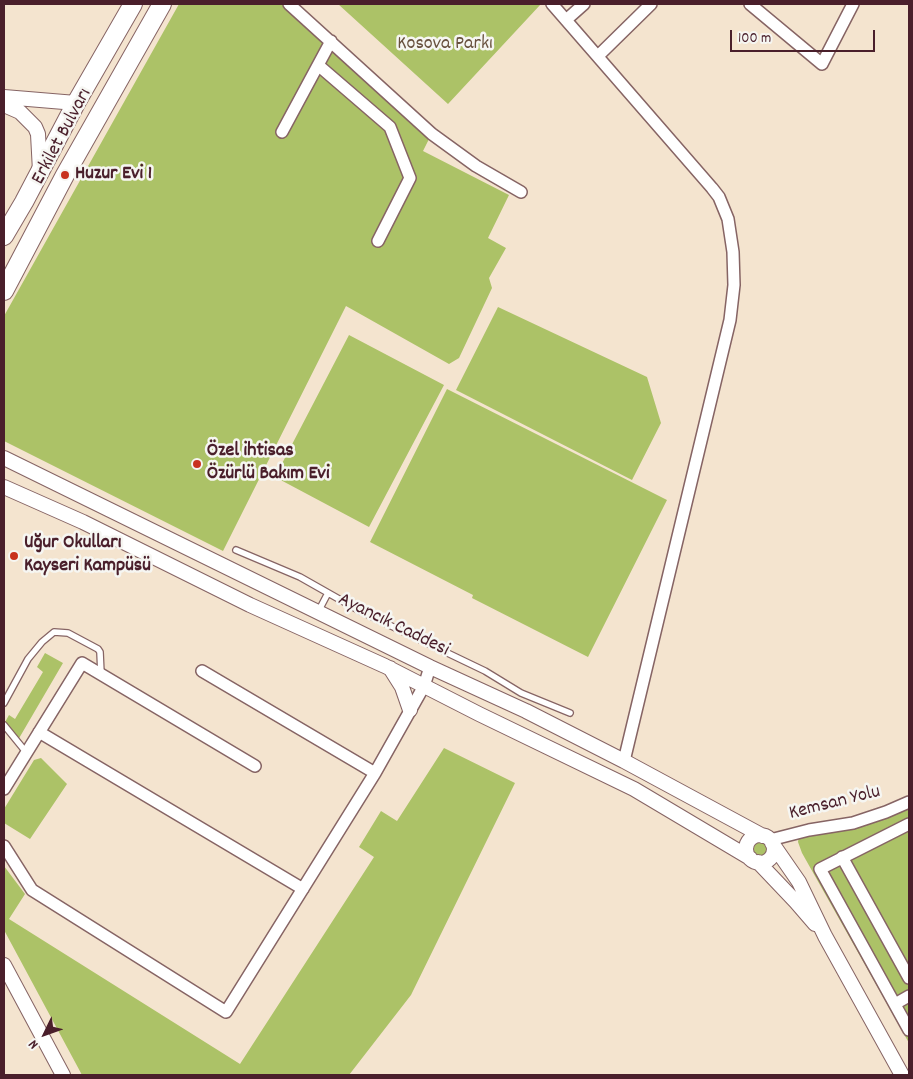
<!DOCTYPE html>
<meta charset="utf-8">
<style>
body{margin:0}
#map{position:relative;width:913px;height:1079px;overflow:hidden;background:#f4e4cf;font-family:Dekko,sans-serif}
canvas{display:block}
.frame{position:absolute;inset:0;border:5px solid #4a1f2b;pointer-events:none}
.north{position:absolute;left:20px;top:1009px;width:50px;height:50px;-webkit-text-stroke:4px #f6f6f2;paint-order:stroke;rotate:228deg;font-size:14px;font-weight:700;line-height:20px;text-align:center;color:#4a1f2b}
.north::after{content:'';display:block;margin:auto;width:18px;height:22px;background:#4a1f2b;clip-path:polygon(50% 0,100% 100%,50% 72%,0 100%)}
.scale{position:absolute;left:730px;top:30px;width:145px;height:22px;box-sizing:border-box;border:2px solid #4a1f2b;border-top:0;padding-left:6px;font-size:15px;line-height:18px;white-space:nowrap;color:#4a1f2b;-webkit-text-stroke:4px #f6f6f2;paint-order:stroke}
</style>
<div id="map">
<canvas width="913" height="1079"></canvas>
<div class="frame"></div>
<div class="north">N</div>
<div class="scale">100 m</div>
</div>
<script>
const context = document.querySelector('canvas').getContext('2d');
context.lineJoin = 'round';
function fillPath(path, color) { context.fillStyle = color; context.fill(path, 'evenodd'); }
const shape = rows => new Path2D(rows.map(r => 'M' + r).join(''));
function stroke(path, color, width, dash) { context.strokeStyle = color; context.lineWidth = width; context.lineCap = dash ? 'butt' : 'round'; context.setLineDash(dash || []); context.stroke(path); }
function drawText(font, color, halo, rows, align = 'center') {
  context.font = font + ' Dekko,sans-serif'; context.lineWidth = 5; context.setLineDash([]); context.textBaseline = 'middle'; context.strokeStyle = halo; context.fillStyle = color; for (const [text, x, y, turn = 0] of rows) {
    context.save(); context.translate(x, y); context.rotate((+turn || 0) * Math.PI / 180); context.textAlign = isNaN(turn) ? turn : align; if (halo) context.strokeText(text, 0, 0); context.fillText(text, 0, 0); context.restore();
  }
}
fillPath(shape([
 [179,4,284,4,429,139,423,151,509,195,488,238,506,248,489,278,492,288,459,358,449,364,346,306,223,551,4,441,4,316],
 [338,4,541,4,448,104],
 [498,307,647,377,661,423,632,480,456,390],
 [349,335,444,385,369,527,275,477],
 [447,389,667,500,588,657,472,598,473,595,370,542],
 [45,653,63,663,18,740,4,732,4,724,9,715,15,719,43,672,37,667],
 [444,748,515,783,411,995,349,1075,82,1075,4,930,4,866,25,894,9,919,240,1064,374,857,359,847,381,811,397,821],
 [41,758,67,784,30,839,4,823,4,809,34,760],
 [909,800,909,1043,802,853,798,842,799,835],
 '753 849a7 7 0 1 1 14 0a7 7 0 1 1-14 0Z'
]), '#acc267');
const service = shape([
 [236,550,300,577,360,611,485,671,521,693,570,713],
 [318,612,328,593],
 [4,703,28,659,42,642,54,632,68,633,98,649,100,652,101,674],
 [4,725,26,752]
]);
const minor = shape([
 [289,4,432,134,476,166,521,192],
 [552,4,712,188,719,197,728,219,733,252,734,285,730,320,624,761],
 [750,4,822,64,853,4],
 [566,20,584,4],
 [598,56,651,4],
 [318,65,390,127,410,178,378,241],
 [282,132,331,41],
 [202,671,375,773],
 [39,732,303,889],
 [4,789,82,663,255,766],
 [909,824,820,869,909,1030],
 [770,840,809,830,853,823,886,812,909,802],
 [4,846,32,890,226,1012,375,773,424,686,430,667],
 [842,857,909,978],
 [895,1004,909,996]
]);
const tertiary = shape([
 [4,97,76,103],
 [4,105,20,112,35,127,38,134,40,171],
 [4,458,430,667,526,711,624,761,763,836],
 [4,487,83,522,250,605,385,666,479,714,634,789,750,858],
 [390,668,402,687,410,710],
 '746 849a14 14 0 1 1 28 0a14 14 0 1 1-28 0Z',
 [772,843,799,882,825,936,902,1075],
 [758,862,796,902,815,924],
 [4,965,63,1075]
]);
const primary = shape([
 [4,236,24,202,76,103,133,4],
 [4,291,65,175,162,4]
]);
stroke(service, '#866464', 8);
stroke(minor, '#866464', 14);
stroke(tertiary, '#866464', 16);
stroke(primary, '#866464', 20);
stroke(service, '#fff', 5.5);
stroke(minor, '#fff', 11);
stroke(tertiary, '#fff', 14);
stroke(primary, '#fff', 18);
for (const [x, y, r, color] of [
 [65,175,5,"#c8321e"],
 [197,464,5,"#c8321e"],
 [14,556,5,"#c8321e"]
]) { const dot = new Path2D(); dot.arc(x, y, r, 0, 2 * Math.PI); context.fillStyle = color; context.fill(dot); stroke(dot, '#f6f6f2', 2); }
drawText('20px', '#67503d', '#f6f6f2', [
 ["Kosova Parkı",445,45]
]);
drawText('20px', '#4a1f2b', '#f6f6f2', [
 ["Erkilet Bulvarı",63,137,-62],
 ["Ayancık Caddesi",393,626,26],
 ["Kemsan Yolu",835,804,-14]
]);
drawText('bold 20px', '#4a1f2b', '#f6f6f2', [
 ["Huzur Evi 1",75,175],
 ["Özel ihtisas",207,452],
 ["Özürlü Bakım Evi",207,475],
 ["Uğur Okulları",24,544],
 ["Kayseri Kampüsü",24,567]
], 'left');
</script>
